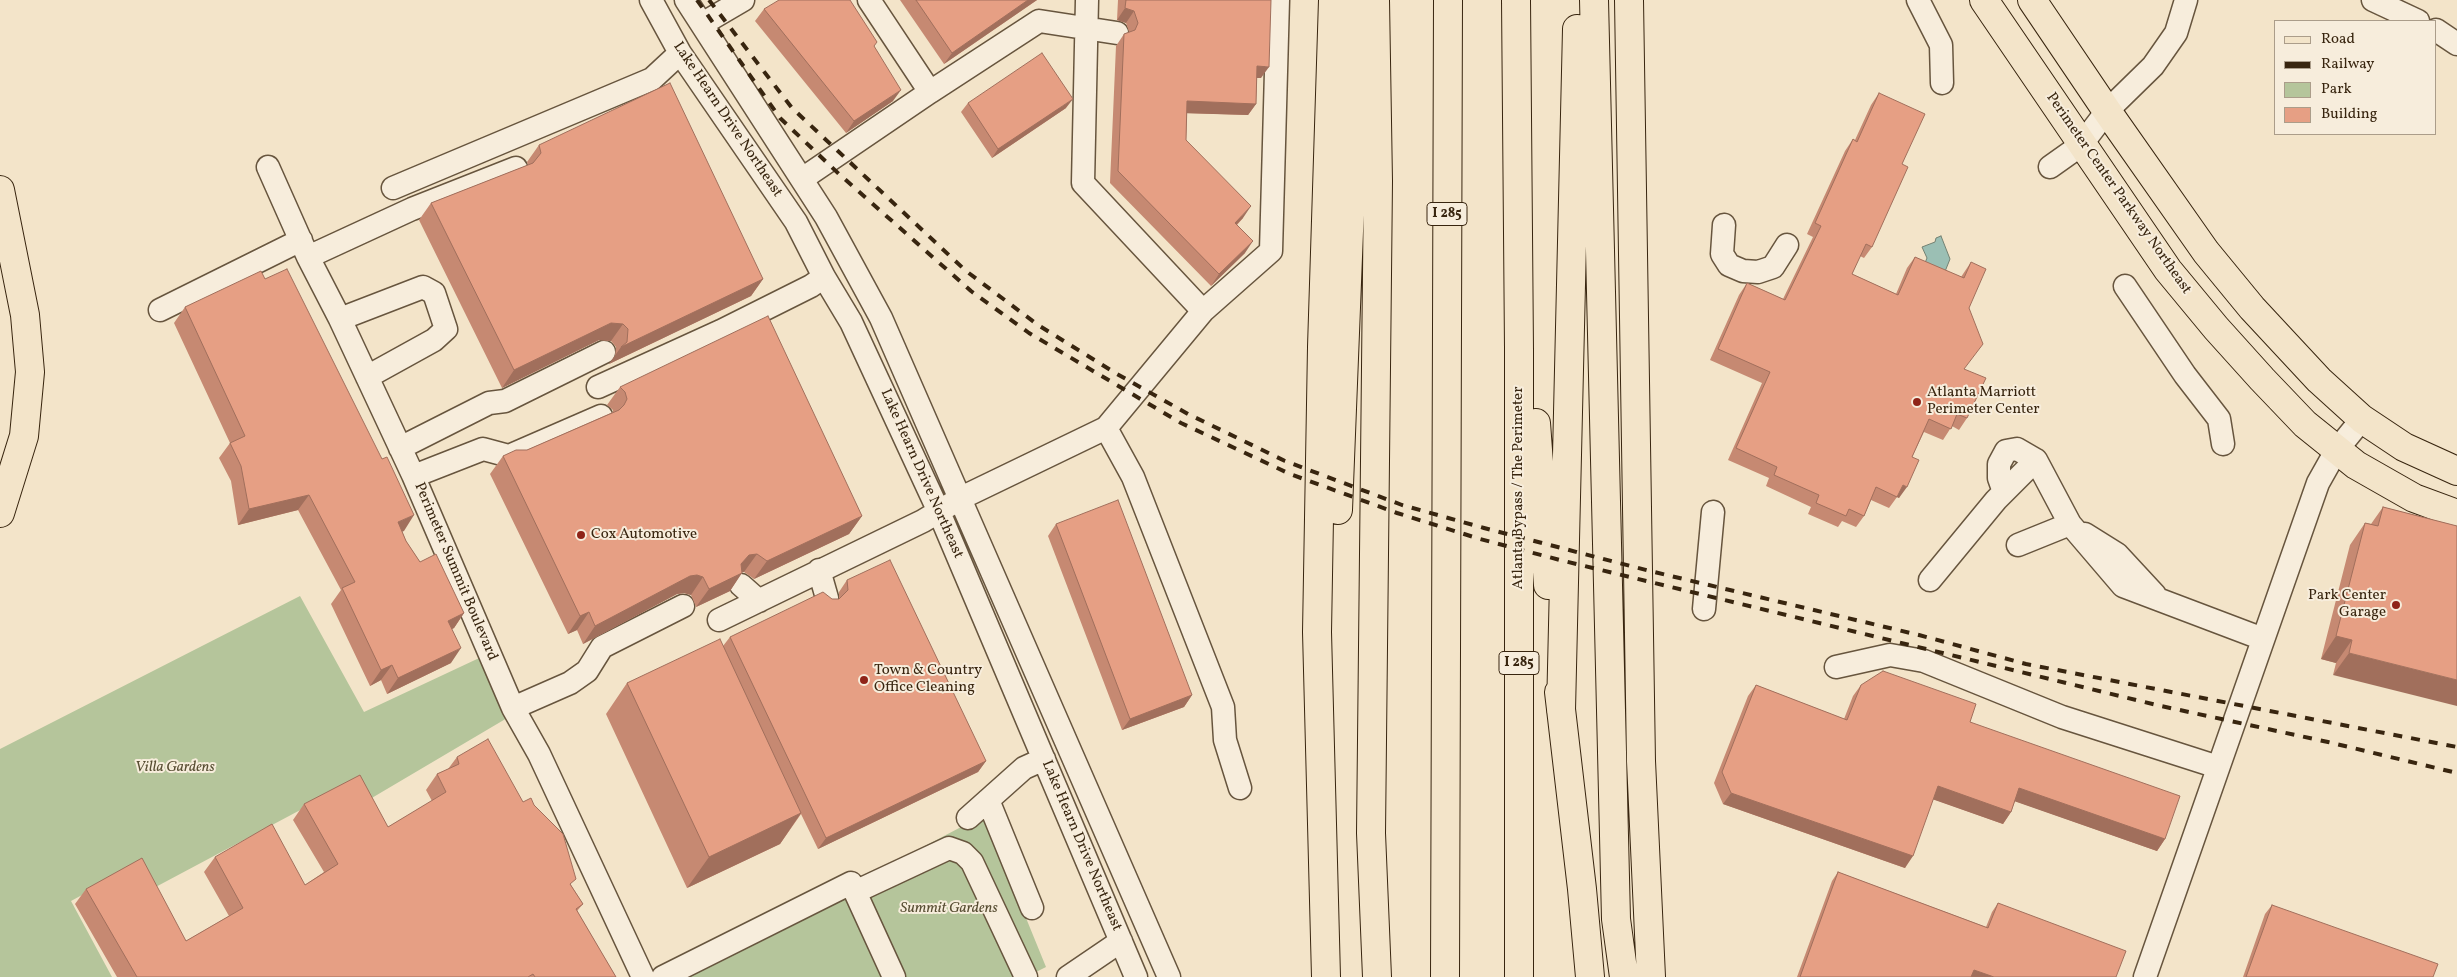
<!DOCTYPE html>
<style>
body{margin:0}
#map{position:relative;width:2457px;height:977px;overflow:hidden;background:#f3e4c9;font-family:Vollkorn,serif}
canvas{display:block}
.legend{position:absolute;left:2274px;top:20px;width:162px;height:115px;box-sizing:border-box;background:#f7eddc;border:1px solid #ab9d8a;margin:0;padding:6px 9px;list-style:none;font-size:15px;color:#38250f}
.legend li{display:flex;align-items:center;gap:10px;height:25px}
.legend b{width:25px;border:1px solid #ab9d8a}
</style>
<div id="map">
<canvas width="2457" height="977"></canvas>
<ul class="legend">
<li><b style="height:6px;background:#f3e4c9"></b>Road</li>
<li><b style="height:6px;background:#38250f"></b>Railway</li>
<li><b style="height:14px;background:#b5c59b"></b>Park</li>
<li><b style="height:14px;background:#e69f84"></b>Building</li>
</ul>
</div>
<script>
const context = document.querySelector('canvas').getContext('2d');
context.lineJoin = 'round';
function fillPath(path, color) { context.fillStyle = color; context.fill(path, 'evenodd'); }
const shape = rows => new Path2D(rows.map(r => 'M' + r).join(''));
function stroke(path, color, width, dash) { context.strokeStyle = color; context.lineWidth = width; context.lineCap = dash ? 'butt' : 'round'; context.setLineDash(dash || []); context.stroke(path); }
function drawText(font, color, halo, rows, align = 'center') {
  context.font = font + ' Vollkorn,serif'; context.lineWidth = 4; context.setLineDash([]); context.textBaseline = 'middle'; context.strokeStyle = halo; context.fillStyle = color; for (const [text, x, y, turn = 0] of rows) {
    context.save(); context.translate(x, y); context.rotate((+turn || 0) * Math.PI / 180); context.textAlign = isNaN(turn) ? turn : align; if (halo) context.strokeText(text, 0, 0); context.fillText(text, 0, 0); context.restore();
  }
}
fillPath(shape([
 [300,596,364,712,492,652,519,711,365,802,351,783,150,890,132,868,71,901,112,977,0,977,0,749],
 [984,815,1046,967,1026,977,675,977]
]), '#b5c59b');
const water = shape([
 [1941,236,1950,259,1942,279,1922,270,1927,258,1922,247,1935,242,1936,238,1941,236]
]);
fillPath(water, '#9bbfb4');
stroke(water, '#738172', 1);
const minor = shape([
 [651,0,680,53,796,222,824,277,851,322,939,512,1136,977],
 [686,0,826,217,881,318,1169,977],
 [1087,0,1083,183,1203,311],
 [1918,0,1941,45,1942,83],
 [2373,0,2418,21],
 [702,24,743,0],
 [2436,30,2457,44],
 [930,92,1039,21,1117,33],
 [268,167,308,257,340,319,413,475,513,708,539,754,643,977],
 [2050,167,2081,145,2107,111,2153,66,2176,33,2186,0],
 [802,179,930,92,869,0],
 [393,188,652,79,680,53],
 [1724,225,1722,254,1729,265,1743,271,1758,272,1773,267,1787,245],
 [308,257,412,209,516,168],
 [2125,286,2185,375,2219,419,2223,444],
 [160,310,301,240],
 [340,319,423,287,434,293,446,329,434,340,367,377],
 [598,387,721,331,811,286,824,277],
 [1106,428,1133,477,1223,707,1225,740,1240,788],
 [400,448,489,403,505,401,604,352],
 [414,476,483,449,509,456,601,416],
 [2004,492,1999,478,1999,464,2006,451,2017,449,2036,460,2070,524,2123,586,2263,639],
 [2085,534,2117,554,2155,595],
 [2018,545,2070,524],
 [819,570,827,598],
 [1930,580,1996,500,2036,460],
 [741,585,759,601],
 [1704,609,1713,512],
 [719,620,923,521,961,498,1106,428,1203,311,1271,251,1278,0],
 [1836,667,1890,655,1924,661,2062,717,2218,767],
 [513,708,570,683,587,671,602,647,683,606],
 [988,800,1032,908],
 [968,818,1024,768,1044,759],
 [855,892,949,848,963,853,972,862,1026,977],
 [663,977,851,883,894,977],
 [1068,977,1121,941],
 [2145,977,2318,483,2336,451,2362,419]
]);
const major = shape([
 [1984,0,2168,270,2216,328,2262,379,2305,424,2356,465,2414,498,2457,514],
 [2032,0,2107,111,2206,252,2252,308,2319,380,2362,419,2404,447,2457,471],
 [0,190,25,315,30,372,24,436,0,513]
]);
const highway = shape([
 [1375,0,1378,181,1371,833,1377,977],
 [1516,0,1519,349,1519,977],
 [1594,0,1616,919,1624,977],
 [1629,0,1641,761,1651,977],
 [1536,423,1548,585],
 [1338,510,1358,3],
 [1559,692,1582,889,1590,977],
 [1561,710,1577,29],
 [1326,977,1317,632,1322,347,1333,0],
 [1445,977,1448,0]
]);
stroke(minor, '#67553e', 25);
stroke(major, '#38250f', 30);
stroke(highway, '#38250f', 30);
stroke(minor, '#f7eddc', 22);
stroke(major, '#f3e4c9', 28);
stroke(highway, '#f3e4c9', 28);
stroke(shape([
 [697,0,780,118,839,174,971,291,1029,333,1181,423,1290,474,1397,513,1480,539,1560,560,2161,706,2328,742,2457,773],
 [709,0,792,108,966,271,1038,325,1117,374,1188,414,1285,461,1402,505,1484,528,1650,571,1919,635,2026,664,2457,747]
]), '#38250f', 4, [9, 9]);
fillPath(shape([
 [900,0,1037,0,944,64],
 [1118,0,1271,0,1261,78,1257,78,1256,104,1248,115,1187,113,1186,140,1243,218,1237,225,1245,253,1211,286,1110,183,1116,46,1124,34,1129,32,1126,23,1117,20],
 [764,9,874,46,893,101,846,133,755,21],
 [1879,93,1902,164,1872,247,1864,258,1860,256,1852,274,1896,294,1907,268,1915,257,1961,277,1971,262,1969,308,1964,369,1967,418,1959,430,1952,426,1943,440,1924,432,1912,457,1899,498,1897,497,1889,508,1871,500,1864,516,1856,527,1842,521,1838,527,1808,514,1811,507,1766,486,1769,478,1728,460,1762,383,1710,360,1739,295,1747,283,1783,299,1813,237,1807,234,1845,151,1853,139,1855,140,1871,105],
 [968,103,1066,108,992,158,961,112],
 [539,145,763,279,751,296,609,364,615,356,616,347,611,341,599,340,502,388,419,220,431,203,528,165,527,162],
 [265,279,404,531,402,531,406,541,420,562,464,613,454,628,452,629,451,663,387,694,381,680,370,686,331,604,341,590,298,510,238,525,231,481,219,458,230,443,174,323,185,307],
 [620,387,862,516,849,534,754,579,744,572,742,572,730,591,696,607,691,595,684,593,677,594,583,644,577,630,568,634,490,474,503,456,527,450,613,412,613,410,607,405],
 [2383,507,2457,526,2333,675,2336,663,2321,659,2350,545,2365,523,2371,524],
 [1056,524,1192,695,1184,707,1122,730,1048,536],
 [847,580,986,761,978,772,818,849,801,814,780,844,687,888,606,714,627,683,723,646,730,637,832,599,839,599,839,592],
 [1756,685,1844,719,1853,696,1861,685,1970,722,2165,839,2157,851,2015,801,2011,812,2003,824,1933,799,1905,868,1723,804,1714,783,1748,696],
 [457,757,523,802,534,805,571,885,583,904,577,911,616,977,117,977,75,904,86,889,186,941,229,916,204,872,215,857,305,885,324,872,293,820,304,804,388,827,432,801,426,790,437,774,448,769],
 [1838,872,1986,927,1992,912,1998,903,2116,977,1797,977,1832,881],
 [2272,905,2433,977,2243,977,2265,914]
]), '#c68972');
fillPath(shape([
 [1028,0,1037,0,944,64,952,53],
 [1125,8,1134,11,1126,23,1117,20],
 [1257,66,1269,67,1261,78,1249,78],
 [901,90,893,101,846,133,854,121],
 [1073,99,1066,108,992,158,998,149],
 [1187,101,1256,104,1248,115,1179,113],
 [1251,206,1243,218,1227,234,1235,223],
 [1253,241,1245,253,1211,286,1219,274],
 [763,279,751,296,609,364,621,347],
 [611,323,623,324,611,341,599,340,502,388,514,370],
 [1903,485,1907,487,1899,498,1897,497],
 [309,495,298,510,238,525,249,509],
 [414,515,404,531,387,538,398,522],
 [862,516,849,534,754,579,767,561],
 [757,554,744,572,736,573,742,573,730,591,696,607,709,589,741,564,749,555],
 [697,575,703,577,691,595,684,593,677,594,583,644,595,626,690,576],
 [589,612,577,630,568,634,580,616],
 [464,613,454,628,438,636,448,621],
 [2336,636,2352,640,2336,663,2321,659],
 [461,648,451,663,387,694,398,678],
 [2349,653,2457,680,2457,706,2333,675],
 [392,665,381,680,370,686,381,670],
 [1192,695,1184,707,1122,730,1130,719],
 [986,761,978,772,818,849,826,838],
 [1938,786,2011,812,2003,824,1929,798],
 [2019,788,2165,839,2157,851,2011,800],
 [1731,793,1913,856,1905,868,1723,804],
 [801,813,780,844,687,888,709,857],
 [1974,970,1994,977,1969,977]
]), '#a16f5c');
const building = shape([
 [779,0,850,0,877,42,874,46,901,90,854,121,764,9,779,0],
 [916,0,1028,0,952,53,916,0],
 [1126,0,1271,0,1269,67,1257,66,1256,104,1187,101,1186,140,1251,206,1235,223,1253,241,1219,274,1118,171,1124,34,1135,30,1138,23,1134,11,1125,8,1126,0],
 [1042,53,1073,99,998,149,968,103,1042,53],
 [670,83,763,279,621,347,627,342,628,329,623,324,611,323,514,370,431,203,533,163,541,153,539,145,670,83],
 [1879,93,1925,114,1902,164,1908,167,1872,247,1866,244,1852,274,1898,295,1915,257,1964,278,1971,262,1986,269,1969,308,1983,344,1964,369,1986,378,1967,418,1957,414,1951,429,1929,419,1912,457,1919,460,1907,487,1903,485,1897,497,1876,487,1864,516,1849,509,1846,516,1816,503,1819,495,1774,475,1777,467,1736,448,1770,372,1718,349,1747,283,1785,300,1821,226,1815,223,1853,139,1857,142,1879,93],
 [287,269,382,459,387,457,414,515,398,522,406,541,420,562,436,554,464,613,448,621,461,648,398,678,392,665,381,670,342,588,355,582,309,495,249,509,241,466,230,443,245,436,185,307,261,271,265,279,287,269],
 [768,316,862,516,767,561,757,554,749,555,741,564,742,573,709,589,703,577,697,575,690,576,595,626,589,612,580,616,503,456,516,450,527,450,619,410,624,405,627,399,625,392,620,387,768,316],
 [1118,500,1192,695,1130,719,1056,524,1118,500],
 [2383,507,2457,526,2457,680,2349,653,2352,640,2336,636,2365,523,2378,526,2383,507],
 [890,560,986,761,826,838,730,637,823,592,832,599,839,599,848,590,847,580,890,560],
 [720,639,801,813,709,857,627,683,720,639],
 [1883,671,1976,704,1970,722,2180,796,2165,839,2019,788,2011,812,1938,786,1913,856,1731,793,1722,772,1756,685,1847,720,1861,685,1883,671],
 [488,739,523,802,531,798,534,805,563,834,576,879,570,884,583,904,576,909,616,977,535,977,533,974,528,977,137,977,86,889,142,858,186,941,243,908,215,857,272,824,305,885,338,864,304,804,360,775,388,827,446,792,437,774,459,764,457,757,488,739],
 [1838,872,1988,928,1998,903,2126,951,2116,977,1994,977,1974,970,1971,977,1800,977,1838,872],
 [2272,905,2438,964,2433,977,2246,977,2272,905]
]);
fillPath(building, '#e69f84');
stroke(building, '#a16f5c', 1);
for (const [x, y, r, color] of [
 [1917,402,5,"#8f2418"],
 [581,535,5,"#8f2418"],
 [2396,605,5,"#8f2418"],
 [864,680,5,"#8f2418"]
]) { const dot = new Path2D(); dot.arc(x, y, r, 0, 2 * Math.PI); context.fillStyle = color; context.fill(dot); stroke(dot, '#f7eddc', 2); }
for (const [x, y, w] of [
 [1447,214,40],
 [1519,663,40]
]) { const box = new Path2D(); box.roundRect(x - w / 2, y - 11.5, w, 23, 4); context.fillStyle = '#f7eddc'; context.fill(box); stroke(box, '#38250f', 1); }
drawText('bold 14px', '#38250f', null, [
 ["I 285",1447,214],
 ["I 285",1519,663]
]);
drawText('15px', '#38250f', '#f7eddc', [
 ["Lake Hearn Drive Northeast",727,120,56],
 ["Perimeter Center Parkway Northeast",2118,194,55],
 ["Lake Hearn Drive Northeast",921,474,66],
 ["Atlanta Bypass / The Perimeter",1519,488,-90],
 ["Perimeter Summit Boulevard",455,572,67],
 ["Lake Hearn Drive Northeast",1081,846,67]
]);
drawText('15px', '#38250f', '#f7eddc', [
 ["Atlanta Marriott",1927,393],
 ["Perimeter Center",1927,410],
 ["Cox Automotive",591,535],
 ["Park Center",2386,596,"right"],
 ["Garage",2386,613,"right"],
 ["Town & Country",874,671],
 ["Office Cleaning",874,688]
], 'left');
drawText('italic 15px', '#574d32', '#f7eddc', [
 ["Villa Gardens",175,768],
 ["Summit Gardens",949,909]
]);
</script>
